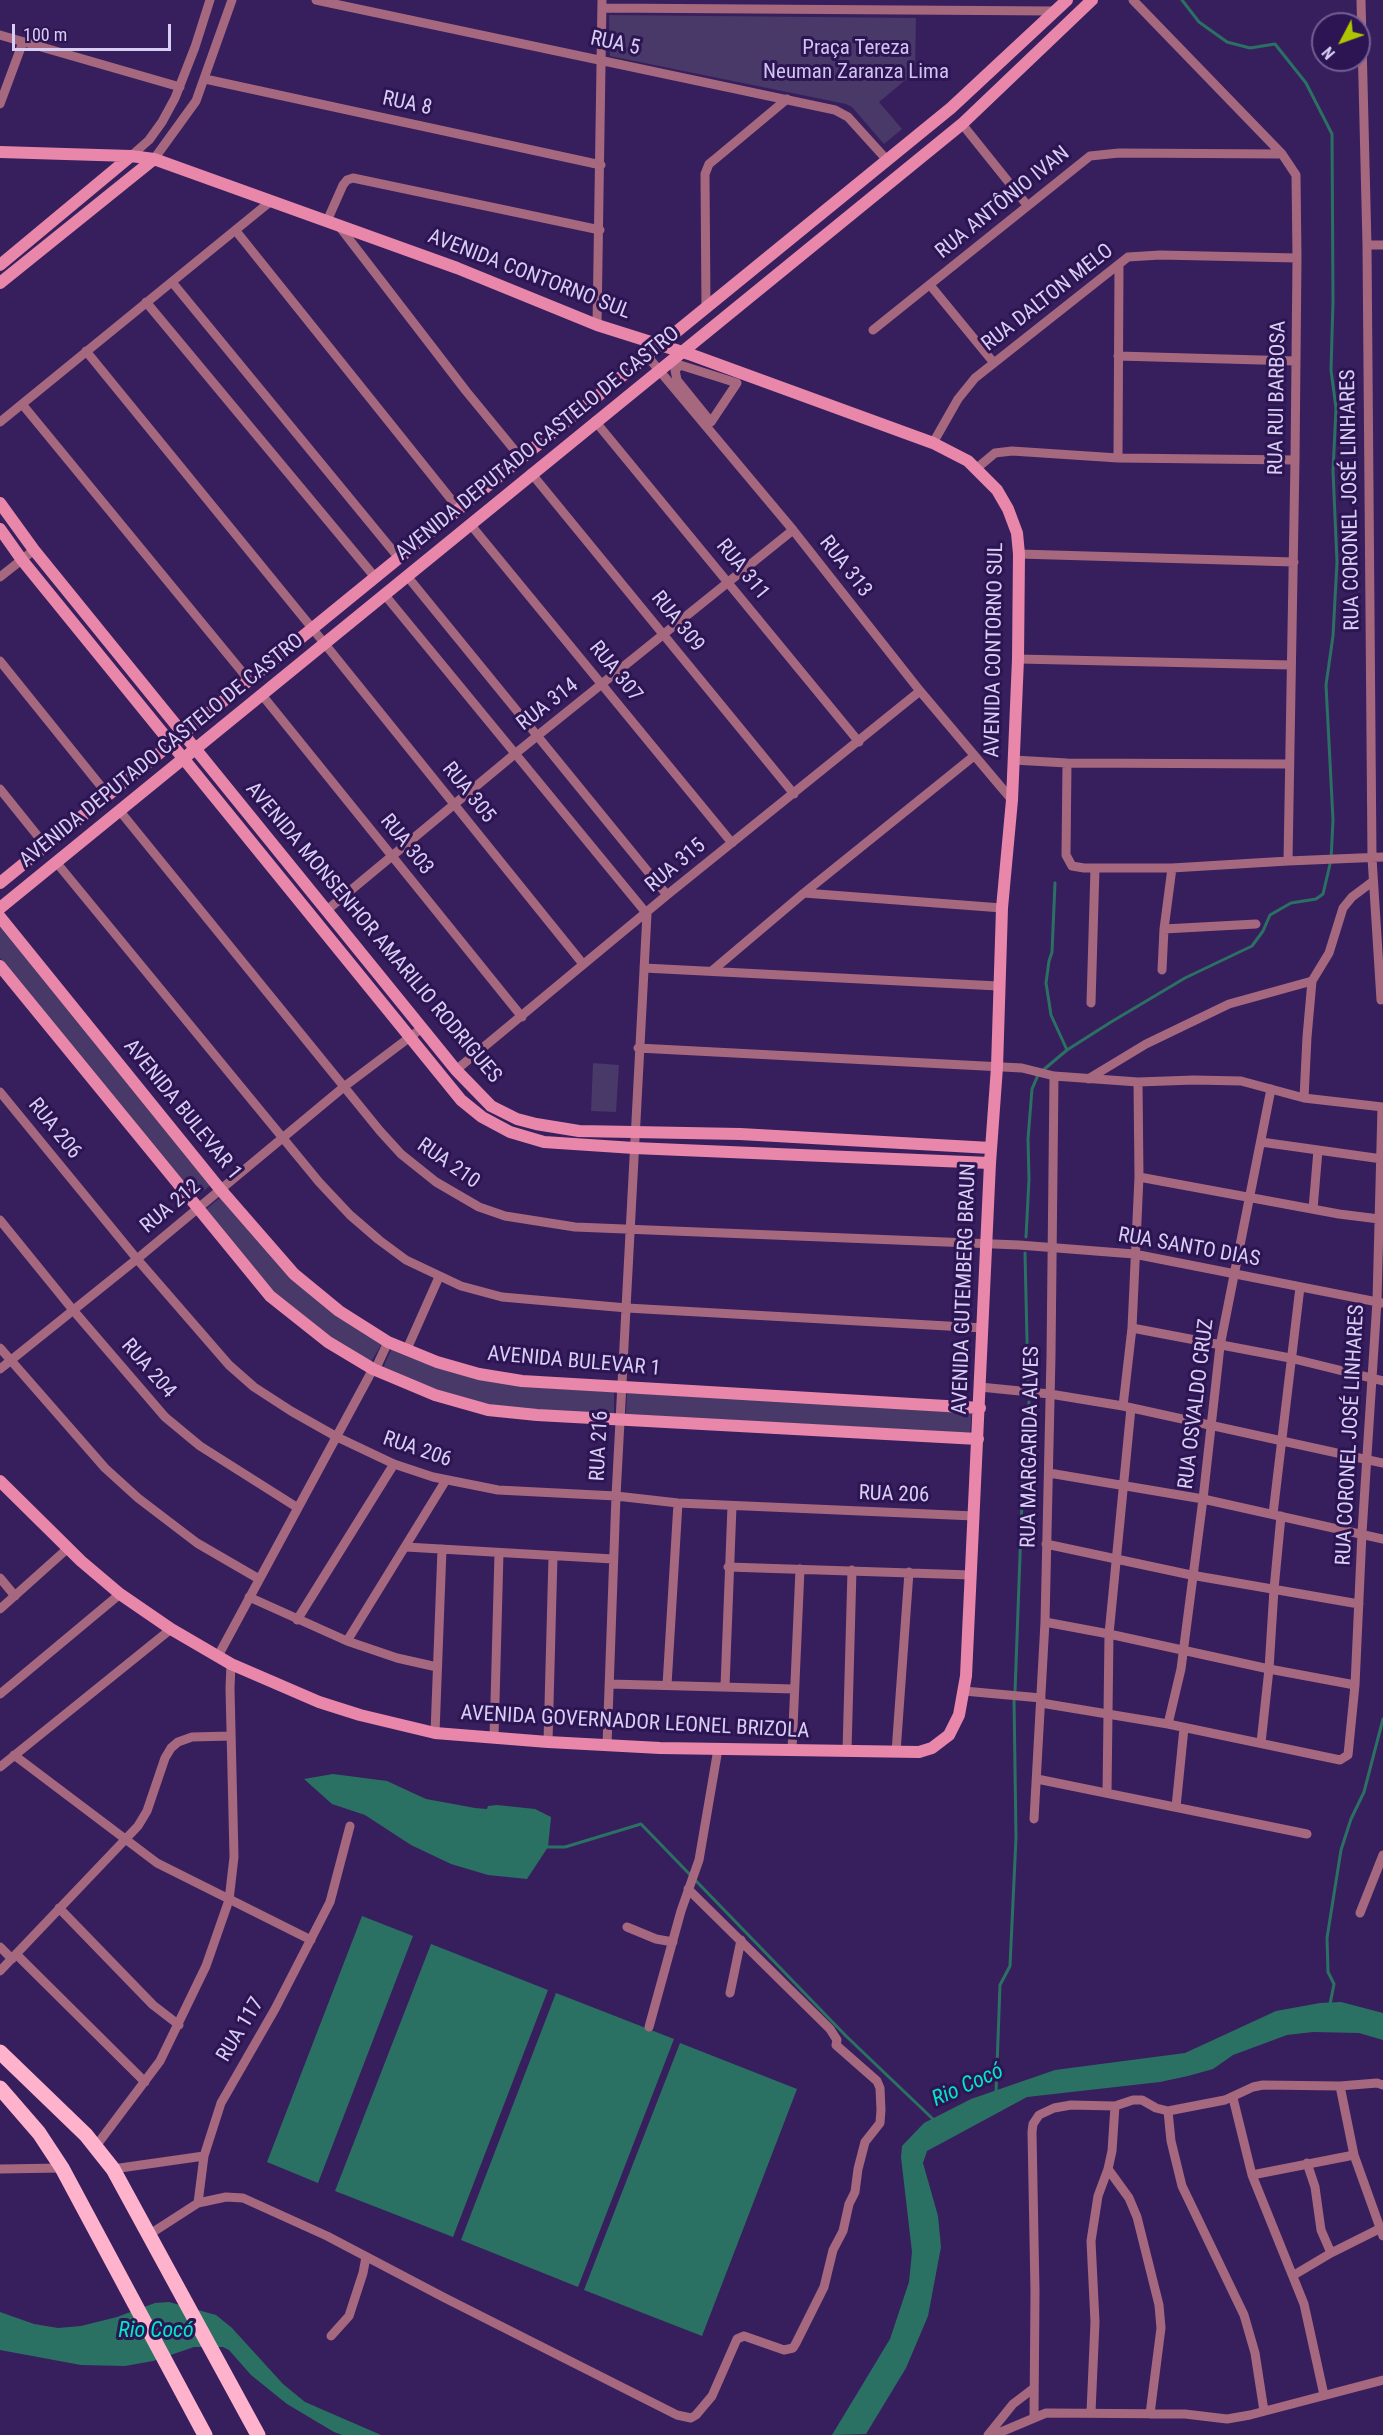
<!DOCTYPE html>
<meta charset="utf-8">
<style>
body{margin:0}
#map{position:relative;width:1383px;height:2435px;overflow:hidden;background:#371f5d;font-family:"Roboto Condensed",sans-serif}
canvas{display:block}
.north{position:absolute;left:1311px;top:12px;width:60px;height:60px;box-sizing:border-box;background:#2d1452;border:2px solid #715e93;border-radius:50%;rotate:229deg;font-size:16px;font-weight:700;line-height:24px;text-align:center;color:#d8cef4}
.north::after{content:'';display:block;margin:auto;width:21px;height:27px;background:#b0c501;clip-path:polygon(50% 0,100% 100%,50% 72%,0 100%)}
.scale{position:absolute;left:12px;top:24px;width:159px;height:27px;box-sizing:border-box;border:3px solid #d8cef4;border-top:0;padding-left:8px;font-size:18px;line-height:21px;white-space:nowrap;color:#d8cef4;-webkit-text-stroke:4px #2d1452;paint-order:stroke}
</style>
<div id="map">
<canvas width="1383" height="2435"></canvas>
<div class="north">N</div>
<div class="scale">100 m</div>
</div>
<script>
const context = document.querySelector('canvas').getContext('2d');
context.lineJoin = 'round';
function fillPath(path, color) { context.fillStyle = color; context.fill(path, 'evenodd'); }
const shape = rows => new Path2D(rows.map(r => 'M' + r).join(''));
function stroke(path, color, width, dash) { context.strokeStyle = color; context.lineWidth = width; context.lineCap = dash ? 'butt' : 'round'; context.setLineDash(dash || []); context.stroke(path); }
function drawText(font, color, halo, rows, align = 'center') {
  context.font = font + ' "Roboto Condensed",sans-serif'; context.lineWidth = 6; context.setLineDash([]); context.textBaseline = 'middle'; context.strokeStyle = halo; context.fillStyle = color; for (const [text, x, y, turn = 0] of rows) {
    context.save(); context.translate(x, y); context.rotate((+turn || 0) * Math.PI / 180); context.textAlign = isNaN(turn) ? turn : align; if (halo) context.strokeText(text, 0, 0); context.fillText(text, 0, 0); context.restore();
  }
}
fillPath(shape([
 [609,15,916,18,915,72,879,102,902,129,884,144,852,107,846,104,610,56],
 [0,925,211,1185,195,1198,0,958],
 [593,1063,619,1065,616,1112,591,1111],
 [221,1197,258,1241,382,1343,371,1362,325,1334,272,1292,204,1211],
 [392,1348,526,1387,614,1392,614,1415,519,1409,483,1403,436,1389,383,1368],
 [627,1393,972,1411,970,1433,626,1414]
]), '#483968');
fillPath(shape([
 [333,1774,387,1781,426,1799,475,1808,487,1809,488,1806,497,1805,535,1809,551,1817,548,1847,527,1879,488,1875,451,1864,411,1845,365,1815,332,1804,304,1779],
 [362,1916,413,1936,318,2183,267,2162],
 [431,1944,548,1990,453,2237,335,2191],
 [556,1993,674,2039,578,2287,461,2240],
 [1341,2002,1383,2013,1383,2040,1359,2033,1313,2032,1287,2035,1233,2055,1213,2069,1188,2076,1160,2082,1027,2097,927,2151,923,2163,938,2216,941,2247,928,2316,906,2368,866,2434,832,2435,890,2339,909,2282,912,2252,901,2157,902,2146,924,2123,971,2099,1055,2070,1185,2053,1276,2011,1320,2003],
 [680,2043,797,2089,702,2336,584,2290],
 [169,2302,216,2315,232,2328,283,2384,305,2402,381,2435,342,2435,334,2432,287,2404,251,2375,229,2350,223,2347,194,2347,153,2361,125,2366,81,2365,0,2350,0,2312,34,2324,58,2328,81,2326,117,2317,155,2303]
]), '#2b7163');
stroke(shape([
 [1055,883,1052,952,1049,961,1046,983,1051,1015,1067,1050],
 [1042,1071,1067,1050,1111,1022,1185,978,1252,946,1263,931,1270,915,1291,903,1316,899,1323,894,1331,860,1333,820,1326,685,1333,636,1337,562,1333,471,1336,408,1331,370,1333,302,1332,134,1306,83,1275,44,1250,48,1227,42,1199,22,1182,0],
 [1026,1237,1029,1179,1028,1139,1032,1089,1038,1075],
 [1025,1253,1028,1383],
 [1015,1692,1024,1447,1029,1402],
 [546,1847,565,1847,641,1824,846,2036,935,2121],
 [1330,2004,1334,1984,1328,1972,1327,1938,1341,1850,1351,1819,1364,1792,1383,1719],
 [996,2093,1000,1985,1010,1966,1016,1838,1014,1698]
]), '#2b7163', 3);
stroke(shape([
 [316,0,835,110,848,117,887,160],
 [1133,0,1282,154,1296,175,1297,258,1295,460,1288,861],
 [1361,0,1367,245,1372,858,1381,1000],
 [602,8,1055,11],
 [0,35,180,87],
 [205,79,601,165],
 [0,104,23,42],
 [962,124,1027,205],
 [131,156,149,140,162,122,175,98,195,47,210,0],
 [154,159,196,101,232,0],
 [327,221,343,185,347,180,353,178,600,230],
 [339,226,466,391,521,458],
 [236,231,458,508],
 [1367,245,1383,245],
 [172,282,398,557],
 [930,285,994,363],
 [146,302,374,576],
 [706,309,705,174,709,164,720,155,787,99],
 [597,325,602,0],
 [873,330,1090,156,1119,153,1282,154],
 [86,351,312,628,583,964],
 [1118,356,1296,361],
 [648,357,793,530,920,691,1012,800],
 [680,365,737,383,711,422,677,380,675,370,680,365],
 [22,404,248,679],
 [595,421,859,742],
 [0,422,271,201],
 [933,443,958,399,975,378,1128,257,1160,255,1297,258],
 [1118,458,1119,264],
 [977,468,995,453,1012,451,1118,458,1295,460],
 [531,473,794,794],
 [470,524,732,843],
 [1019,554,1294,562],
 [407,576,667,895],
 [0,577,34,550],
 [384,594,647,914,616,1496,607,1745],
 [1018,659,1291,665],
 [0,661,108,795],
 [262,695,522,1017],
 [1013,760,1067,763,1288,764],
 [1067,763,1066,855,1072,866,1084,868,1172,868,1288,861,1383,857],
 [0,789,45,845],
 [119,810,380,1131,401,1154,436,1182,479,1207,505,1216,575,1227,1019,1245,1134,1254,1383,1303],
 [56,862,319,1182,350,1215,379,1240,406,1260,461,1286,502,1297,627,1308,983,1328],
 [804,893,1002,908],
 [327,910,516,753,793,530],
 [1164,929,1256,924],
 [644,968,998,986],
 [713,970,804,893,974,756],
 [1162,970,1164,929,1172,868],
 [1091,1003,1095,868],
 [638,1048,1022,1068,1054,1076,1138,1082,1194,1080,1241,1081,1304,1098,1383,1107],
 [456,1070,667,895,920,691],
 [1088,1079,1146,1044,1229,1004,1312,981,1329,953,1343,908,1352,897,1372,882],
 [0,1092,137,1259,229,1365,254,1387,291,1411,337,1437,394,1464,433,1477,498,1490,616,1496,678,1503,974,1516],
 [1304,1098,1307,1037,1312,981],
 [1261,1142,1382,1159],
 [1139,1177,1339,1214,1379,1219],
 [1313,1209,1318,1150],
 [0,1220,73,1310,165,1417,200,1446,298,1508],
 [1132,1328,1290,1358,1383,1381],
 [0,1348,105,1468,138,1498,197,1543,259,1579],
 [407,1349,439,1277],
 [0,1369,137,1259,345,1086,422,1028],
 [375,1370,388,1342],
 [980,1387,1050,1394,1123,1406,1383,1463],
 [1123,1406,1132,1328,1139,1177,1138,1082],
 [1049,1473,1203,1499,1383,1539],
 [1273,1514,1300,1287],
 [1046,1544,1191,1575,1359,1604],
 [406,1547,613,1559],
 [728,1567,971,1575],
 [0,1578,15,1596],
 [249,1597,347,1641,397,1658,437,1667],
 [0,1609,67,1549],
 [297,1620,394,1464],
 [1045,1622,1109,1634,1269,1669,1355,1685],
 [347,1641,446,1480],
 [218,1656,373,1369],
 [610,1684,794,1689],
 [667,1685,678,1503],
 [725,1686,732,1506],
 [964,1691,1041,1698],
 [0,1694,120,1594],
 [1041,1703,1168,1724,1340,1760,1348,1755,1355,1685,1362,1533,1377,1301,1382,1107],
 [1168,1724,1181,1669,1203,1499,1220,1346,1271,1089],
 [435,1733,442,1549],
 [494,1738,499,1553],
 [548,1742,553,1556],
 [1261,1743,1269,1669,1274,1589,1281,1516],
 [792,1750,800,1569],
 [847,1751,852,1570],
 [896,1752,909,1572],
 [14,1755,157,1863,311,1940],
 [0,1767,171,1629],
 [1037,1779,1307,1834],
 [1107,1793,1109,1634,1131,1408],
 [1176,1807,1184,1728],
 [1034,1819,1045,1622,1051,1356,1054,1076],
 [59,1908,153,2005,179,2025],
 [1360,1913,1383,1855],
 [627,1927,656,1939,673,1942],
 [0,1947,12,1959],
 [16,1954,145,2082],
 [0,1971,138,1826,147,1811,165,1758,171,1748,178,1742,192,1737,231,1736],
 [730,1993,741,1940],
 [649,2027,681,1911,699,1860,718,1749],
 [1340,2086,1354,2155,1383,2236],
 [1233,2098,1252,2175,1304,2304,1324,2395],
 [1168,2111,1171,2141,1182,2186,1244,2315,1255,2353,1264,2411],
 [96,2146,160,2061,206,1966,229,1900,234,1857,230,1688,231,1664],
 [1307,2163,1315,2187,1321,2230,1331,2253],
 [0,2169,62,2168],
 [113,2169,204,2156],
 [1108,2169,1129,2198,1137,2217,1159,2305,1161,2328,1150,2414],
 [1252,2175,1354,2155],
 [198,2203,226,2197,243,2198,327,2236,445,2298,677,2415,691,2418,696,2415,712,2396,737,2339,744,2336,784,2350,793,2348,796,2343,824,2287,833,2250,843,2231,849,2204,855,2192,858,2169,865,2142,880,2123,881,2110,880,2088,877,2081,836,2045,837,2040,830,2029,688,1889],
 [150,2234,198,2203,204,2156,221,2103,275,2009,330,1902,350,1826],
 [1294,2275,1331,2253,1379,2229],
 [331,2336,349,2316,363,2273,366,2257],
 [1091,2412,1095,2322,1091,2241,1098,2196,1108,2169,1112,2151,1115,2106],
 [1034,2416,1035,2292,1032,2132,1033,2124,1039,2115,1054,2108,1071,2105,1115,2106,1133,2100,1142,2100,1156,2108,1168,2111,1225,2100,1253,2087,1263,2085,1340,2086,1377,2083,1383,2085],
 [988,2435,1013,2404,1034,2388],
 [994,2435,1046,2413,1185,2414,1227,2419,1250,2415,1383,2380]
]), '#a6687e', 9);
stroke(shape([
 [0,152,131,156,154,159,457,268,597,325,692,355,933,443,968,461,997,490,1008,509,1017,533,1019,554,1018,659,1012,800,1002,908,997,1067,990,1163,966,1676,959,1715,949,1735,932,1748,919,1752,660,1748,548,1742,435,1733,360,1715,319,1702,231,1664,171,1629,120,1594,81,1561,0,1481],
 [0,265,131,156],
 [0,283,154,159],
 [0,503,34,550,456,1070,491,1106,517,1119,536,1124,579,1131,740,1134,991,1148],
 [0,529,22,560,461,1100,482,1117,510,1132,544,1142,634,1148,990,1163],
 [0,883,951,108,1067,0],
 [0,908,962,124,1092,0],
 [0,917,220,1189,294,1274,339,1311,388,1342,437,1362,479,1374,522,1381,980,1408],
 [0,966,270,1296,328,1342,373,1369,435,1395,488,1410,537,1415,978,1439]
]), '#e887aa', 12);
stroke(shape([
 [0,2052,86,2135,113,2169,258,2435],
 [0,2088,39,2133,62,2168,205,2435]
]), '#feb2cc', 15);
drawText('21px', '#d8cef4', '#2d1452', [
 ["RUA 5",615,44,12],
 ["RUA 8",407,104,12],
 ["RUA ANTÔNIO IVAN",1003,203,-39],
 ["AVENIDA CONTORNO SUL",529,275,21],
 ["RUA DALTON MELO",1048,298,-38],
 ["RUA RUI BARBOSA",1278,398,-89],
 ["AVENIDA DEPUTADO CASTELO DE CASTRO",538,444,-39],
 ["RUA CORONEL JOSÉ LINHARES",1351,500,-91],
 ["RUA 313",845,567,52],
 ["RUA 311",742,570,51],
 ["RUA 309",677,622,51],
 ["AVENIDA CONTORNO SUL",995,650,-89],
 ["RUA 307",615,672,51],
 ["RUA 314",548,705,-38],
 ["AVENIDA DEPUTADO CASTELO DE CASTRO",162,751,-39],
 ["RUA 305",468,793,51],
 ["RUA 303",406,845,51],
 ["RUA 315",676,866,-40],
 ["AVENIDA MONSENHOR AMARILIO RODRIGUES",373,933,50],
 ["AVENIDA BULEVAR 1",182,1110,51],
 ["RUA 206",54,1129,51],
 ["RUA 210",448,1164,35],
 ["RUA 212",171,1207,-40],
 ["RUA SANTO DIAS",1189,1248,10],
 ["AVENIDA GUTEMBERG BRAUN",965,1289,-88],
 ["AVENIDA BULEVAR 1",574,1362,5],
 ["RUA 204",148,1369,49],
 ["RUA OSVALDO CRUZ",1197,1404,-83],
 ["RUA CORONEL JOSÉ LINHARES",1351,1435,-87],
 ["RUA 216",600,1446,-87],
 ["RUA MARGARIDA ALVES",1031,1447,-89],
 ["RUA 206",417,1450,19],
 ["RUA 206",894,1495,2],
 ["AVENIDA GOVERNADOR LEONEL BRIZOLA",635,1723,3],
 ["RUA 117",241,2030,-59]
]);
drawText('21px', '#d0c4f0', '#2d1452', [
 ["Praça Tereza",856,49],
 ["Neuman Zaranza Lima",856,73]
]);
drawText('italic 22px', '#00e8c7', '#2d1452', [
 ["Rio Cocó",968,2086,-24],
 ["Rio Cocó",156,2331]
]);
</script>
